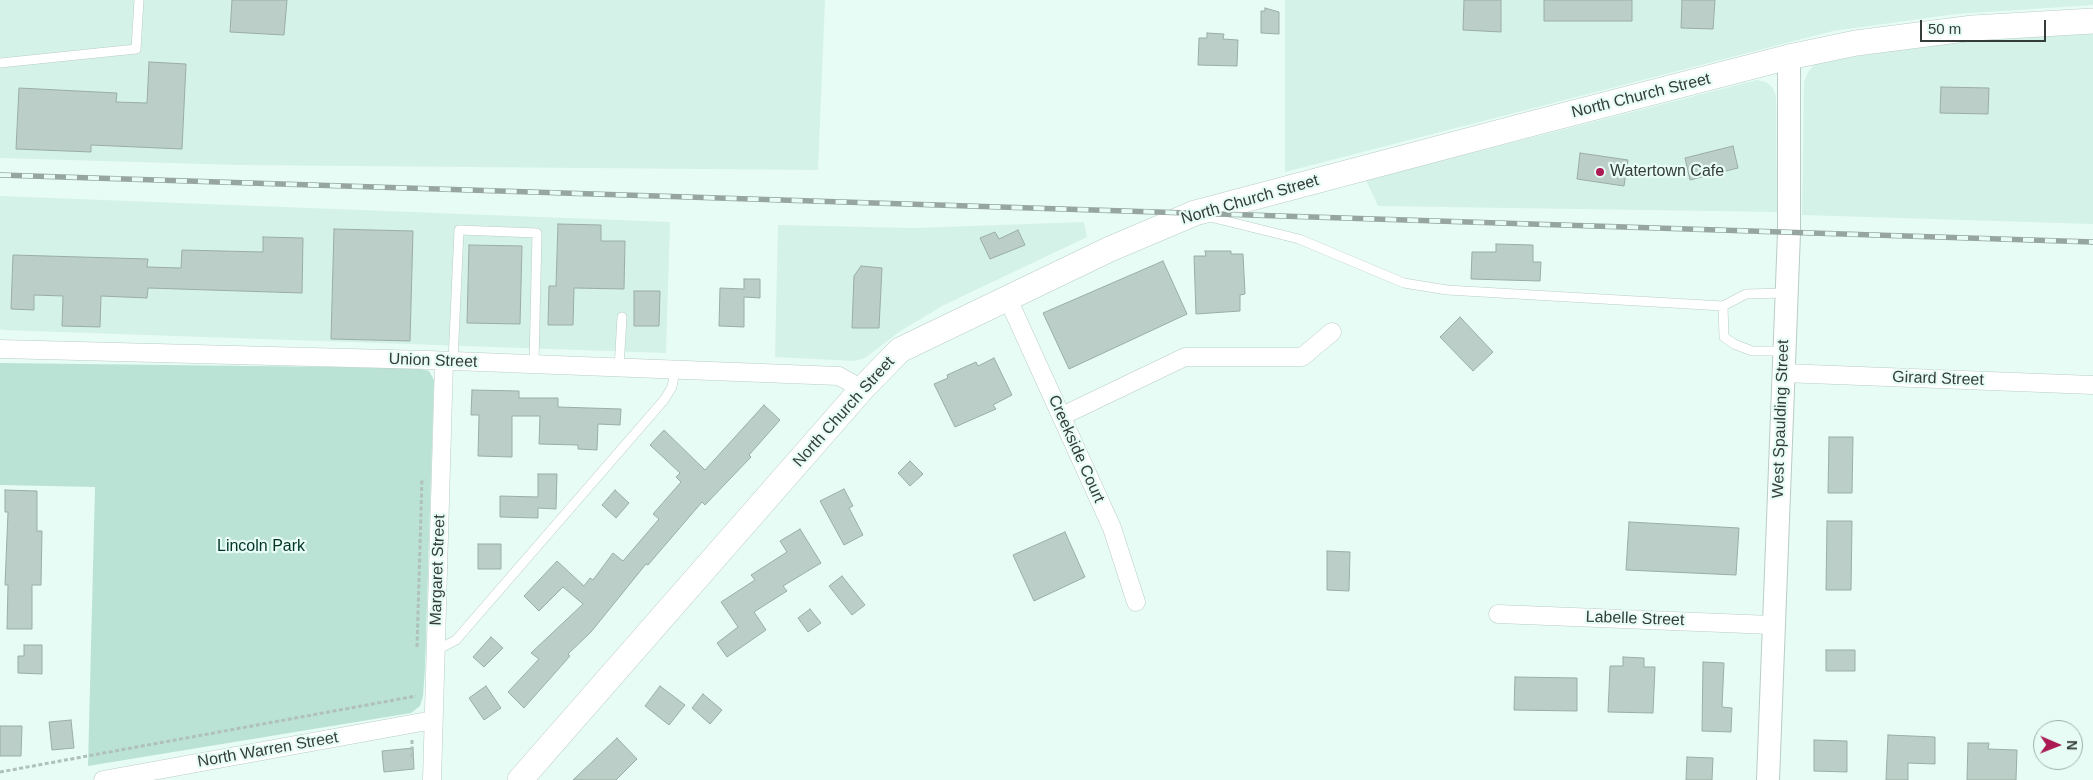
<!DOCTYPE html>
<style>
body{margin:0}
#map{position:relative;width:2093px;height:780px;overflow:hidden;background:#e7fcf4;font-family:Helvetica,sans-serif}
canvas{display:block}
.north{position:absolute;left:2033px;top:720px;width:50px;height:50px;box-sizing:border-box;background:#e7fcf4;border:1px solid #a0b0aa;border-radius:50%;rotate:91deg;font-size:14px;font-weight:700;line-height:20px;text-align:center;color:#353d3a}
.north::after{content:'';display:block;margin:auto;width:18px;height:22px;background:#ab1a53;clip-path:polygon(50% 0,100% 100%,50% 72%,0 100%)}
.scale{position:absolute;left:1920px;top:20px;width:126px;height:22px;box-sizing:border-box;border:2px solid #353d3a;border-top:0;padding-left:6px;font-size:15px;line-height:18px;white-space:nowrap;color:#353d3a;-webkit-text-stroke:4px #e7fcf4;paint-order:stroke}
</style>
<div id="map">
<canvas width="2093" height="780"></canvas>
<div class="north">N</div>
<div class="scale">50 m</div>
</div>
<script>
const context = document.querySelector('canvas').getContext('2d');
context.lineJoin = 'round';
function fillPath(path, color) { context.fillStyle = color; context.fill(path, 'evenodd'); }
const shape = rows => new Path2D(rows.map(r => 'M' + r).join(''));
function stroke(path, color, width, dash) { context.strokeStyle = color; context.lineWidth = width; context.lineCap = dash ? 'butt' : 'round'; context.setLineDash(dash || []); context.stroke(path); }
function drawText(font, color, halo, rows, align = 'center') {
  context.font = font + ' Helvetica,sans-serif'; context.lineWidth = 4.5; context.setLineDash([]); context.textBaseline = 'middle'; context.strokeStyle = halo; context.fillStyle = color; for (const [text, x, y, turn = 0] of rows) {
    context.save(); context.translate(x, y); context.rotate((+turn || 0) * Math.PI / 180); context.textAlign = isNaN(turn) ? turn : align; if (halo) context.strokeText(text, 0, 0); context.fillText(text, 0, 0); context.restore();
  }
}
fillPath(shape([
 [0,0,825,0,818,170,237,165,0,158],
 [1285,0,2093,0,2093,5,1956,14,1833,31,1285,172],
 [2093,33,2093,224,1802,215,1804,82,1808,72,1815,64,1896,49,1962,42],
 [1757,80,1766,82,1773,88,1776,96,1777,212,1378,206,1366,180],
 [0,196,670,222,666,353,2,330,0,329],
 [1084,222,1087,237,942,306,899,332,865,358,854,361,775,357,778,225,914,228]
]), '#d5f2e8');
fillPath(shape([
 [0,363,417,368,429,371,434,380,425,668,423,696,420,706,411,713,88,766,95,487,0,485]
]), '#bbe3d5');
const building = shape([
 [232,0,287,0,284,35,230,32,232,0],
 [1464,0,1501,0,1501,32,1463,30,1464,0],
 [1544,0,1632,0,1632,21,1544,21,1544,0],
 [1682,0,1715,0,1713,29,1681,28,1682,0],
 [1265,8,1279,12,1279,34,1261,33,1261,11,1265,11,1265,8],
 [1207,33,1224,34,1223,39,1238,40,1237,66,1198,65,1199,38,1207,38,1207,33],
 [149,62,186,64,182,149,91,145,91,152,16,149,19,88,117,93,116,102,147,103,149,62],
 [1941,87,1989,88,1988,114,1940,113,1941,87],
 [1733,146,1738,168,1690,180,1685,158,1733,146],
 [1580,153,1628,160,1624,186,1577,179,1580,153],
 [558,224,601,225,601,241,625,241,624,289,574,288,573,325,548,325,549,286,556,286,558,224],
 [334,229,413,231,410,341,331,339,334,229],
 [1018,230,1025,245,990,259,980,238,995,232,999,239,1018,230],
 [263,237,303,238,302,293,148,288,147,298,101,296,100,327,62,326,63,296,34,295,34,310,11,309,13,255,148,259,147,267,181,268,182,250,263,252,263,237],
 [1496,244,1533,245,1533,262,1541,262,1540,281,1471,279,1472,252,1496,252,1496,244],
 [469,245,522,246,520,324,467,323,469,245],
 [1205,251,1231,251,1231,254,1243,254,1245,294,1240,295,1240,311,1196,314,1194,256,1206,256,1205,251],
 [1163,261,1187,314,1069,369,1043,313,1163,261],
 [861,266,882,268,879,328,852,328,854,276,861,266],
 [744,279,760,279,760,298,744,297,744,327,719,326,720,288,744,289,744,279],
 [634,291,660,291,659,326,634,326,634,291],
 [1460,317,1493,352,1473,371,1440,337,1460,317],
 [994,358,1012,395,993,405,996,409,955,427,934,384,948,378,947,375,976,362,978,366,994,358],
 [472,390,519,391,519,398,558,398,558,407,621,409,620,425,598,424,597,450,578,449,578,445,539,444,540,416,512,416,512,457,478,456,479,415,471,415,472,390],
 [764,405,780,420,749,455,751,457,705,505,702,502,648,565,646,564,591,632,568,654,570,656,524,708,508,692,539,659,531,653,583,604,563,587,539,611,524,596,557,561,584,586,590,578,593,580,613,553,623,561,659,519,653,514,681,482,676,477,680,473,650,445,664,430,705,470,764,405],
 [1829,437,1853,437,1852,493,1828,493,1829,437],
 [910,461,923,474,910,486,898,473,910,461],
 [538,474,557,474,556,509,538,508,538,518,500,517,500,496,538,497,538,474],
 [844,489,853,506,849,508,863,535,844,545,820,501,844,489],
 [5,490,37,491,37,531,42,531,41,585,32,585,32,629,7,629,8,585,5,585,8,512,5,512,5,490],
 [615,490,629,503,616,518,602,505,615,490],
 [1827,521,1852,521,1851,590,1826,590,1827,521],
 [1629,522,1739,528,1736,575,1626,570,1629,522],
 [800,529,821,563,783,586,787,591,754,612,766,630,727,657,717,643,738,627,721,602,755,580,751,575,787,552,780,541,800,529],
 [1065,532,1085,577,1034,601,1013,555,1065,532],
 [478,544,501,544,501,569,478,569,478,544],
 [1327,551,1350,552,1349,591,1327,590,1327,551],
 [842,576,865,605,852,615,829,586,842,576],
 [810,609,821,623,808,632,798,618,810,609],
 [491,637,503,648,484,667,473,657,491,637],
 [24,645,42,645,42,674,18,673,18,656,24,656,24,645],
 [1826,650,1855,650,1855,671,1826,671,1826,650],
 [1623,657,1644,658,1644,667,1655,667,1653,713,1608,712,1610,666,1623,666,1623,657],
 [1703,662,1724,663,1722,707,1732,708,1731,732,1702,731,1703,662],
 [1515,677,1577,678,1577,711,1514,710,1515,677],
 [486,686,501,708,484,720,469,698,486,686],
 [660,686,685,705,669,725,645,706,660,686],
 [703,694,722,710,710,724,692,708,703,694],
 [71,720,74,748,52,750,49,722,71,720],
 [0,726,22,726,21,756,0,756,0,726],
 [1888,735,1935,737,1935,764,1908,763,1908,780,1886,780,1888,735],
 [617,738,637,759,616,780,573,780,617,738],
 [1814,740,1847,741,1847,772,1814,771,1814,740],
 [1968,743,1989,743,1988,749,2017,750,2016,780,1967,780,1968,743],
 [413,748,414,769,384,772,382,751,413,748],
 [1687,757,1713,758,1712,780,1686,780,1687,757]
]);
fillPath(building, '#bbcfc8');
stroke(building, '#9aaea7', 1);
const service = shape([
 [0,63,136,49,139,0],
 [1210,217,1299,239,1404,283,1447,290,1723,306,1746,294,1786,293],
 [1723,306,1724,337,1734,344,1752,351,1784,351],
 [453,361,459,230,537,233,534,364],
 [619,368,622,317],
 [435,651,456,640,664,400,672,387,675,370]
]);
const minor = shape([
 [1008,299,1112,528,1136,602],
 [0,349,428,360,839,376,862,389],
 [1783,373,2093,385],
 [1062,416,1185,357,1302,357,1332,332],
 [1498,614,1772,625],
 [103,780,433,720],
 [432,780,444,361]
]);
const tertiary = shape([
 [1768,780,1789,233,1789,57]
]);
const secondary = shape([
 [520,780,862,389,900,350,1110,249,1195,213,1538,122,1789,57,1856,43,1973,28,2093,21]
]);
stroke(service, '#b9cdc5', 10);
stroke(minor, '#b9cdc5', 19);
stroke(tertiary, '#b9cdc5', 24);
stroke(secondary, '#b9cdc5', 26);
stroke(shape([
 [417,647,422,478],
 [412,757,412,740],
 [0,772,416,696]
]), '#b0c1ba', 3, [4, 2.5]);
stroke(service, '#fff', 9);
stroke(minor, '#fff', 18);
stroke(tertiary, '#fff', 22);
stroke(secondary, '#fff', 25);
const rail = shape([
 [0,175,2093,242]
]);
stroke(rail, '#96a59f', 5.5);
stroke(rail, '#e7fcf4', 4, [11]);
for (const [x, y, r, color] of [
 [1600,172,5,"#ab1a53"]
]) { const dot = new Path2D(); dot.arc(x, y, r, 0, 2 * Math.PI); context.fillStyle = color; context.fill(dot); stroke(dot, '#e7fcf4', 2); }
drawText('16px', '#353d3a', '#e7fcf4', [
 ["North Church Street",1641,96,-14],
 ["North Church Street",1250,200,-16],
 ["Union Street",433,361,2],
 ["Girard Street",1938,379,2],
 ["North Church Street",844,412,-48],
 ["West Spaulding Street",1781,419,-88],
 ["Creekside Court",1076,449,66],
 ["Margaret Street",438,570,-88],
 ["Labelle Street",1635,619,2],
 ["North Warren Street",268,750,-10]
]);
drawText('16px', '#353d3a', '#e7fcf4', [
 ["Watertown Cafe",1610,172]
], 'left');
drawText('16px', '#013327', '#e7fcf4', [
 ["Lincoln Park",261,547]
]);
</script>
